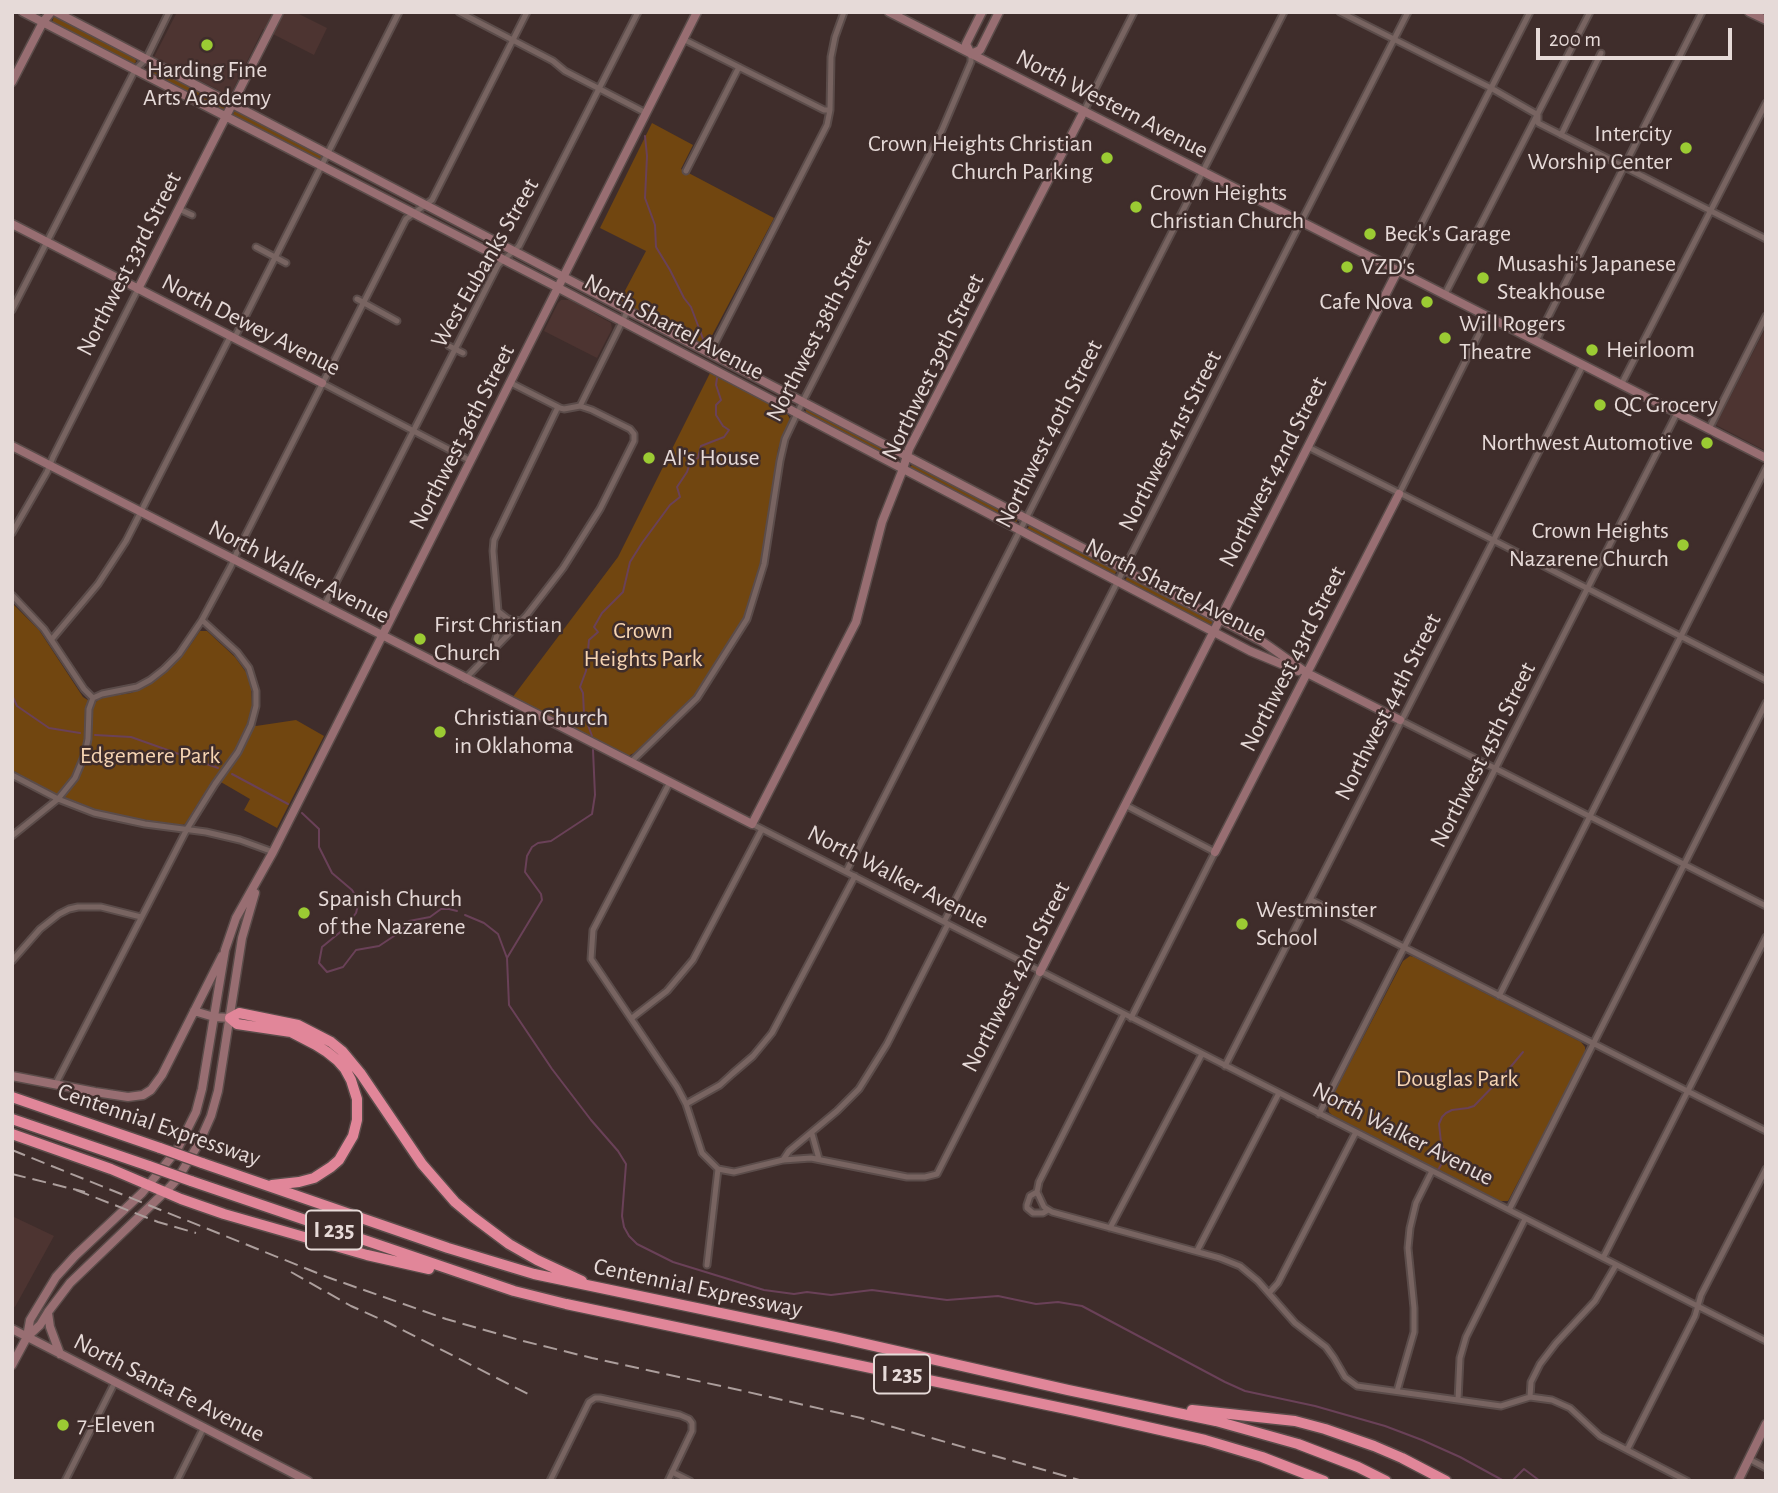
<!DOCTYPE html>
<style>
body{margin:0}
#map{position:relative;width:1778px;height:1493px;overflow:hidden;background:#3f2d2b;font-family:"Alegreya Sans",sans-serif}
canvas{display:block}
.frame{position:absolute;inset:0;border:14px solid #e6dad8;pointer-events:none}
.scale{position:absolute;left:1536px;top:28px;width:196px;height:32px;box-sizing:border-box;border:4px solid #e6dad8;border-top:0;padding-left:9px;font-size:21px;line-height:24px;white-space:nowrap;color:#e6dad8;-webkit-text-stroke:5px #3f2d2b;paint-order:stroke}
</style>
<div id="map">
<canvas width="1778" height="1493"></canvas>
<div class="frame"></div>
<div class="scale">200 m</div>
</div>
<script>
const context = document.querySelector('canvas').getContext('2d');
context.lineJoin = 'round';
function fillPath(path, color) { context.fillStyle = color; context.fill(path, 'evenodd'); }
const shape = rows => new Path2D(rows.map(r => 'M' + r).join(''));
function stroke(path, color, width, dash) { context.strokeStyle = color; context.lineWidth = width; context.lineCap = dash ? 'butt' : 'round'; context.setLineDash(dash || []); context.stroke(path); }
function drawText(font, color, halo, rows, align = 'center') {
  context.font = font + ' "Alegreya Sans",sans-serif'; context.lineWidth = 5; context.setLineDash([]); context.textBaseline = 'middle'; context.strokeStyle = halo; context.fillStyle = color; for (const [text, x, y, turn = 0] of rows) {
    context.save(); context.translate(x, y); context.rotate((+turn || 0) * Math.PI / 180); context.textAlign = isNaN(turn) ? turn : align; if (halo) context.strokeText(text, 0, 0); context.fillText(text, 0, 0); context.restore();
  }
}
fillPath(shape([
 [177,12,295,12,327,28,314,55,263,29,230,96,154,57],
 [561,300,570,300,611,323,612,329,597,358,544,331,558,303],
 [1766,327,1766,451,1716,425],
 [12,1216,54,1236,15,1307,12,1306]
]), '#4d3431');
fillPath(shape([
 [54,16,135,57,136,62,132,65,52,23],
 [149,64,227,105,223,112,145,72],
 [235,110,323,154,319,162,232,117],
 [652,123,693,145,681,169,774,218,707,345,700,345,619,302,646,251,600,228],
 [710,373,786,412,790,419,778,449,768,520,760,565,745,616,699,691,680,711,634,753,628,756,623,755,512,698,618,557],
 [806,408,898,455,893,459,806,414],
 [912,465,920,466,1017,517,1017,521,1015,523,915,471,910,467],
 [1030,524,1117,570,1114,576,1027,530],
 [1128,575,1213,620,1211,626,1125,581],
 [12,603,39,630,83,697,94,704,98,700,105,697,131,693,143,688,173,665,189,647,200,631,207,631,235,657,248,675,251,686,252,706,247,724,256,726,296,720,324,736,277,828,244,810,250,799,214,778,185,824,182,825,125,817,100,811,51,792,12,770],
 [1410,956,1414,957,1581,1042,1585,1047,1585,1054,1508,1201,1500,1201,1332,1115,1329,1112,1328,1105,1403,961]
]), '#714610');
stroke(shape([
 [645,136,647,156,645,198,655,225,656,247,670,270,684,298,691,307,705,344],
 [12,695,17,706,49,728,80,733],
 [95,735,131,737,218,768],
 [592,736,584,714,583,693,580,687,586,671,589,640,598,632,594,627,602,613,623,592,630,562,642,543,670,505,680,497,677,487,687,472,690,463,698,458,701,446,724,437,729,430,723,426,716,415,716,405,721,400,716,385,717,378],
 [232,774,288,804],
 [302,813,319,829,319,847,332,873,352,890,359,901,356,913,344,929,322,947,319,963,327,972,343,967,356,950,379,946,400,932,409,921,430,917,441,909,449,909,457,911],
 [465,915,484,923,498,934,507,958,509,1005,552,1069,591,1120,618,1151,626,1164,622,1216,624,1227,629,1236,637,1244,673,1262,764,1290,794,1294,807,1292,831,1295,872,1290,947,1300,998,1296,1036,1304,1058,1302,1082,1306,1225,1382,1245,1391,1315,1406,1385,1426,1422,1440,1460,1457,1504,1481],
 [507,958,542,900,541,894,525,872,527,856,532,847,538,843,551,841,592,814,595,795,593,750],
 [1441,1142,1439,1124,1442,1117,1446,1113,1452,1110,1468,1108,1474,1106,1503,1076,1523,1052],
 [1442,1145,1444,1151,1444,1158],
 [1437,1172,1448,1152],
 [1512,1481,1524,1469,1540,1481]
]), '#6a4158', 2);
const street = shape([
 [459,12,553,61,565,71,646,113],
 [1340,12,1491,88,1538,115,1538,123,1766,239],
 [683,39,824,110,830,110],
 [1084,111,1134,12],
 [1561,135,1601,53],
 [686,171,739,67],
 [179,209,192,215],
 [256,247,286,263],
 [1398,270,1530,12],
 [1445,294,1590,12],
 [357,299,397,321],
 [12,310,135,70,146,59,169,12],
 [234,339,399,12],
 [1536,341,1702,12],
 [449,346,463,353],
 [710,353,827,125,830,110,831,57,835,37,844,12],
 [322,383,471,461],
 [1621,385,1766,103],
 [580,406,628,310],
 [1709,429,1766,316],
 [1308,447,1493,540,1766,680],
 [1399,494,1488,316],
 [12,533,47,472,53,457,138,289],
 [12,595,44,629,84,689,93,698],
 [324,606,498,265,519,246,638,12],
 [499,612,508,619,521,621],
 [52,639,98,584,126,541,230,337],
 [493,647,498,632,498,611,493,551,494,540,558,407],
 [465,679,526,616,563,568,600,509,634,441,634,434,630,429,592,410,580,406,564,409,560,408,511,383],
 [1400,720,1766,906],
 [631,762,697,698,747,619,764,564,780,461,785,439,803,401,942,130,971,62,971,54],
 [12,775,58,799,94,813,145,824,206,832,240,840,273,852],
 [670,782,593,930,591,959,677,1087,686,1104,702,1153,718,1169,734,1172,783,1160,811,1158,907,1177,925,1177,937,1174,1040,972],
 [1125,805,1215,852,1131,1018],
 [752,824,1766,1341],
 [12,836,58,799,75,778,85,754,88,739,89,709,93,698,102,694,137,687,150,680,164,669,179,654,202,620,231,566,237,552,406,219,432,200,527,12],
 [846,872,1284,12],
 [1311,900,1766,1131],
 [944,922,1408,12],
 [12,961,40,929,59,914,69,909,78,907,101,907,141,917],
 [1499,996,1766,468],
 [1124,1014,1039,1182,1037,1192,1044,1207,1052,1212,1220,1258,1240,1266,1258,1281,1295,1323,1326,1347,1334,1358,1345,1377,1357,1386,1501,1406,1530,1397,1552,1400,1570,1408,1600,1436,1687,1481],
 [632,1018,667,991,693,960,762,829],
 [1225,1066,1583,365],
 [55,1085,187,829,215,784,238,752,251,725,256,706,256,691,249,668,237,652,202,620],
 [686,1104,720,1085,732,1074,753,1056,772,1033,855,876],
 [1319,1114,1677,413],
 [812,1134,819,1159],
 [783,1160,789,1151,837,1111,859,1089,887,1044,948,924],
 [1037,1192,1030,1196,1027,1205,1027,1208,1033,1213,1043,1213,1048,1210],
 [1509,1210,1766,703],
 [1110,1228,1202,1054],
 [1197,1251,1279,1093],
 [1603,1258,1766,937],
 [707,1265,718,1169],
 [1269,1293,1278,1283,1356,1132],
 [1397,1391,1414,1332,1414,1308,1408,1248,1410,1228,1416,1203,1432,1171],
 [1530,1397,1531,1382,1540,1364,1556,1343,1595,1301,1616,1265],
 [1458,1400,1460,1358,1466,1337,1525,1219],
 [1627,1450,1695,1316,1701,1295,1766,1169],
 [1749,1459,1766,1468],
 [672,1472,690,1481],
 [65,1481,115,1382],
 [177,1481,204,1427],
 [550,1481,589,1402,595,1398,600,1398,680,1415,689,1419,692,1423,692,1431,668,1481]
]);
const secondary = shape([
 [23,12,551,284,1250,651,1298,671],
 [56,12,1213,616,1263,642,1307,673,1400,720],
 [889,12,1766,458],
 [982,12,966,44,971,54,980,50,999,12],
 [1749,12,1766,20],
 [12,82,43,22,51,12],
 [12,224,322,383],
 [138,289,279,12],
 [12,446,752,824,856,622,882,522,903,469,909,449,1084,111],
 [1215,852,1399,494],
 [1040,972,1398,270],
 [194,1011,214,1017,230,1018],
 [12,1076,95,1092,128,1097,143,1095,151,1090,162,1075,222,956],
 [48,1313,50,1327,60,1354],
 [12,1329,308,1481],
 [27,1337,40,1325,48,1312,70,1283,170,1187,178,1178,199,1143,211,1116,218,1091,242,938,255,893],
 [12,1365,27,1337,30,1320,56,1277,75,1256,142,1193,177,1150,196,1112,202,1089,225,950,236,918,273,852,697,12],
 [1738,1481,1766,1424]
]);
const highway = shape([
 [12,1097,160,1148],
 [12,1119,149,1166],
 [12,1134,111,1169,181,1199,224,1214,367,1255,429,1269],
 [202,1163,448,1248,534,1274,835,1337,1068,1390,1216,1421,1298,1444,1358,1467,1386,1481],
 [191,1181,514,1291,566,1304,1076,1411,1205,1440,1262,1457,1324,1481],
 [272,1185,299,1182,314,1178,331,1167,339,1160,353,1136,357,1120,357,1099,351,1080,345,1069,337,1060,327,1052,316,1045,291,1032,237,1024,230,1018,239,1013,298,1025,331,1042,342,1051,361,1074,422,1164,455,1202,473,1217,509,1244,537,1260,582,1281],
 [1192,1410,1295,1421,1325,1429,1374,1446,1402,1458,1446,1481]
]);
stroke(street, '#5b4c4a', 9);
stroke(secondary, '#5b4c4a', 11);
stroke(highway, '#5b4c4a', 13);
stroke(street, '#786461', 5);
stroke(secondary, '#986e72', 8);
stroke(highway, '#e18699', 10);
stroke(shape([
 [12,1150,327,1277,446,1319,523,1341,592,1358,739,1390,861,1418,1083,1481],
 [12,1174,85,1192],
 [76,1190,158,1222,196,1233],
 [291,1272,351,1306,387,1322,530,1395]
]), '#ac9e9c', 2, [14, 7]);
const highwayBridge = shape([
 [160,1148,202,1163],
 [149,1166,191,1181]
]);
stroke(highwayBridge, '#5b4c4a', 13, []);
stroke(highwayBridge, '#e18699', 10);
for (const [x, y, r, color] of [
 [207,45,7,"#9bcb33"],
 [1686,148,7,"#9bcb33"],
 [1107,158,7,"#9bcb33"],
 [1136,207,7,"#9bcb33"],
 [1370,234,7,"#9bcb33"],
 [1347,267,7,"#9bcb33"],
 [1483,278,7,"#9bcb33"],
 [1427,302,7,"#9bcb33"],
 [1445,338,7,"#9bcb33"],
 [1592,350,7,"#9bcb33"],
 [1600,405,7,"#9bcb33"],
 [1707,443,7,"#9bcb33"],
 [649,458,7,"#9bcb33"],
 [1683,545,7,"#9bcb33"],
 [420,639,7,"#9bcb33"],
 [440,732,7,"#9bcb33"],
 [304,913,7,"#9bcb33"],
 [1242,924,7,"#9bcb33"],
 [63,1425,7,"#9bcb33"]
]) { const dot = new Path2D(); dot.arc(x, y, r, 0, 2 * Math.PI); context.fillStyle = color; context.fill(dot); stroke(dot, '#3f2d2b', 2.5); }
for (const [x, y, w] of [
 [334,1230,56],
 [902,1374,56]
]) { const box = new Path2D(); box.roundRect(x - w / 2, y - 19.5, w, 39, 5); context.fillStyle = '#3f2d2b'; context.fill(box); stroke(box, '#e6dad8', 2); }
drawText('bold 23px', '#e6dad8', null, [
 ["I 235",334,1230],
 ["I 235",902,1374]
]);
drawText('24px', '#e6dad8', '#3f2d2b', [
 ["Harding Fine",207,70,"center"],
 ["Arts Academy",207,98,"center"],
 ["Intercity",1672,134,"right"],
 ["Worship Center",1672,162,"right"],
 ["Crown Heights Christian",1093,144,"right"],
 ["Church Parking",1093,172,"right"],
 ["Crown Heights",1150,193],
 ["Christian Church",1150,221],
 ["Beck's Garage",1384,234],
 ["Musashi's Japanese",1497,264],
 ["Steakhouse",1497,292],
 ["VZD's",1361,267],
 ["Cafe Nova",1413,302,"right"],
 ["Will Rogers",1459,324],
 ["Theatre",1459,352],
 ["Heirloom",1606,350],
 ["QC Grocery",1614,405],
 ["Northwest Automotive",1693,443,"right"],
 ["Al's House",663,458],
 ["Crown Heights",1669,531,"right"],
 ["Nazarene Church",1669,559,"right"],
 ["First Christian",434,625],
 ["Church",434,653],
 ["Christian Church",454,718],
 ["in Oklahoma",454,746],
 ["Spanish Church",318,899],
 ["of the Nazarene",318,927],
 ["Westminster",1256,910],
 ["School",1256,938],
 ["7-Eleven",77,1425]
], 'left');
drawText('24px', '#e6dad8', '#3f2d2b', [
 ["North Western Avenue",1112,104,27],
 ["West Eubanks Street",485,263,-60],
 ["Northwest 33rd Street",129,264,-63],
 ["North Dewey Avenue",251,325,27],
 ["North Shartel Avenue",674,327,28],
 ["Northwest 38th Street",819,329,-63],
 ["Northwest 39th Street",933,367,-64],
 ["Northwest 40th Street",1049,434,-63],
 ["Northwest 36th Street",462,437,-63],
 ["Northwest 41st Street",1170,441,-63],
 ["Northwest 42nd Street",1273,472,-63],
 ["North Walker Avenue",299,572,27],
 ["North Shartel Avenue",1176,590,27],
 ["Northwest 43rd Street",1293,659,-63],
 ["Northwest 44th Street",1388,707,-63],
 ["Northwest 45th Street",1483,755,-63],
 ["North Walker Avenue",898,877,27],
 ["Northwest 42nd Street",1016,977,-63],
 ["Centennial Expressway",159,1125,19],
 ["North Walker Avenue",1403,1134,27],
 ["Centennial Expressway",698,1288,12],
 ["North Santa Fe Avenue",169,1388,27]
]);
drawText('24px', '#f6d4b2', '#3f2d2b', [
 ["Crown",643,631],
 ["Heights Park",643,659],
 ["Edgemere Park",150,756],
 ["Douglas Park",1457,1079]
]);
</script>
